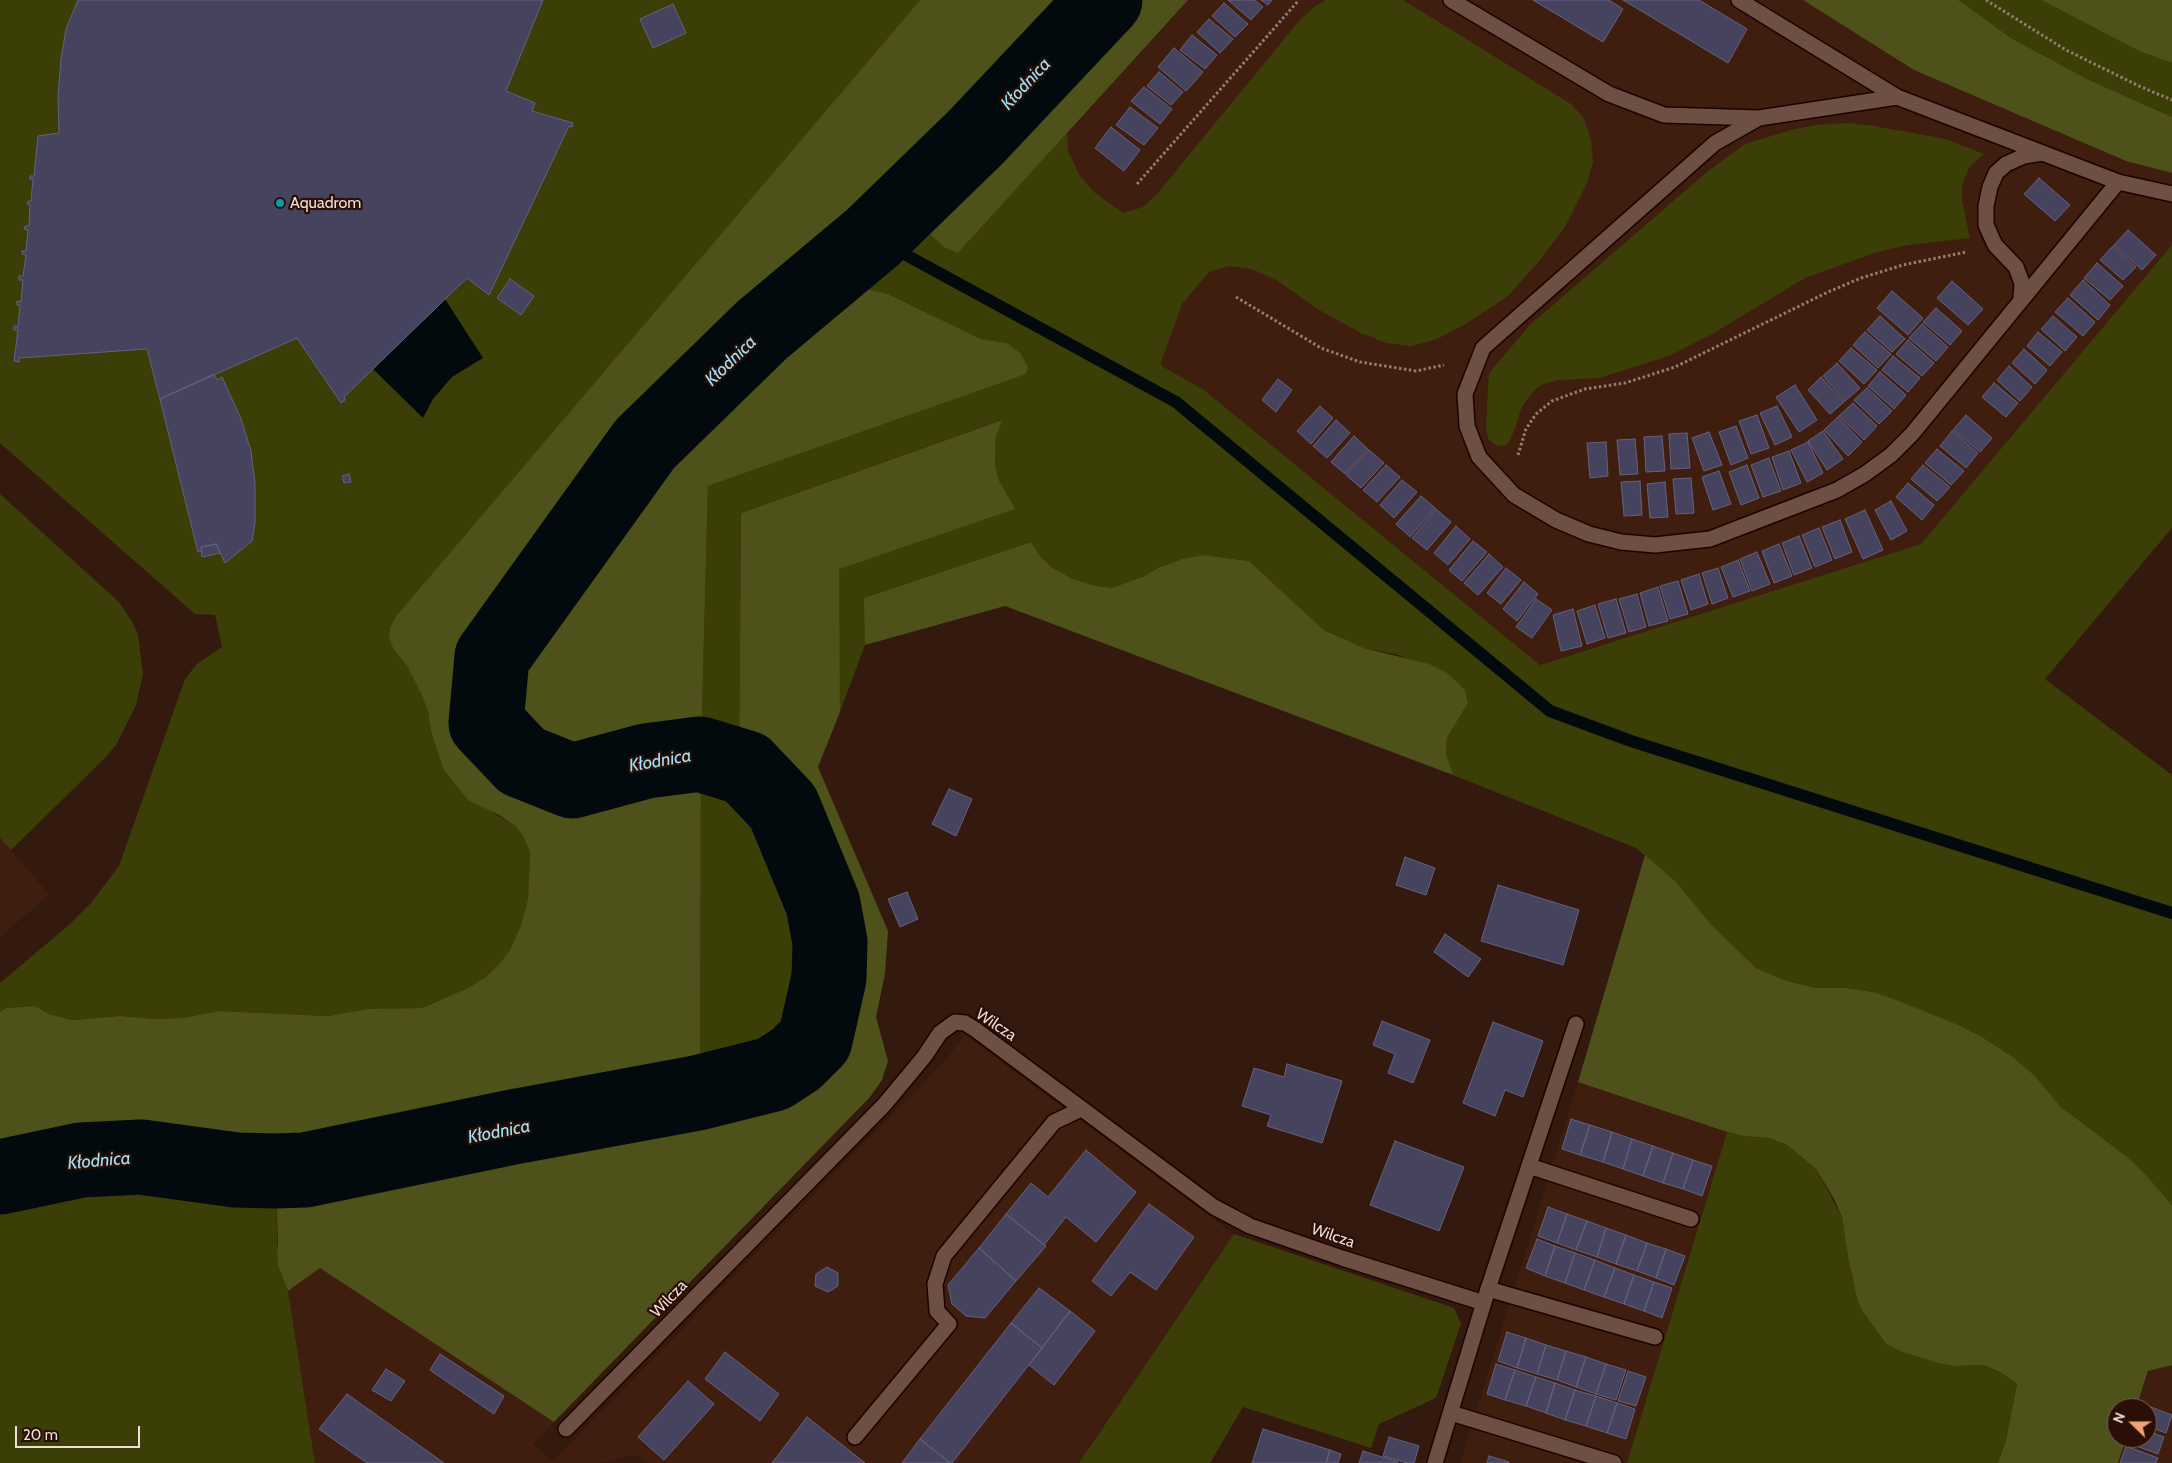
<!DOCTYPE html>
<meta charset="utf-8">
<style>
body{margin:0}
#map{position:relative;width:2172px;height:1463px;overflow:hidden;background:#33190e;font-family:Cabin,sans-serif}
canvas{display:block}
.north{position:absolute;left:2107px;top:1398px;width:50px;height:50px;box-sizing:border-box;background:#290f05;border:1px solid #796159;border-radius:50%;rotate:292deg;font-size:14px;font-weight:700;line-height:20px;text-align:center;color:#f0ddd6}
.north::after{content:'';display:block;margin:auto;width:18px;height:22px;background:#f0a378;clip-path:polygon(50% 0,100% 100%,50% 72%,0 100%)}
.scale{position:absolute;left:15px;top:1426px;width:125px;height:22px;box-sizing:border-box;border:2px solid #f0ddd6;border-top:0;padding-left:6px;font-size:15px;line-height:18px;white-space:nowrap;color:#f0ddd6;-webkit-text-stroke:4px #290f05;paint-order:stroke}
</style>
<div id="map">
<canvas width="2172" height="1463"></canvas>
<div class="north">N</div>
<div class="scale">20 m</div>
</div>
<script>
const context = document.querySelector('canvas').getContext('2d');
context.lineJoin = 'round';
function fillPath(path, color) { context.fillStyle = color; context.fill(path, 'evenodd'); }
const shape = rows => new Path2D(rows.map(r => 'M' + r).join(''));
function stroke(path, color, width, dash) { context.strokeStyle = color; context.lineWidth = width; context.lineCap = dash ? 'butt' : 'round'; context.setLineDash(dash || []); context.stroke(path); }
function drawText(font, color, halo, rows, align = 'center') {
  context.font = font + ' Cabin,sans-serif'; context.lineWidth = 4.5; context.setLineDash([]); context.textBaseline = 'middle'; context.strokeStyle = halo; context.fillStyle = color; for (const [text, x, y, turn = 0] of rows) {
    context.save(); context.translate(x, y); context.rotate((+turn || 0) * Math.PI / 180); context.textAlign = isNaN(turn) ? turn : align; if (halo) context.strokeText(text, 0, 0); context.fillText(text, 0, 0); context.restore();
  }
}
fillPath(shape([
 [1188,0,1803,0,1914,70,2126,161,2172,173,2172,245,1921,544,1540,665,1204,390,958,253],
 [0,838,49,894,0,938],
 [965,1035,1234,1234,1079,1463,647,1463,635,1455,600,1463,315,1463,288,1291,320,1268,554,1422,533,1444,553,1461,944,1062],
 [1578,1082,1727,1132,1627,1463,1460,1463],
 [2172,1365,2172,1463,2118,1463,2126,1438,2147,1438,2147,1408,2136,1408,2148,1371]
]), '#3f1e10');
fillPath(shape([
 [0,0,920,0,397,615,394,650,407,666,421,692,428,711,431,731,438,749,484,807,515,826,523,836,530,852,528,899,521,925,510,950,501,962,487,976,468,988,422,1008,386,1009,328,1016,220,1011,182,1018,157,1019,120,1016,73,1020,49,1014,35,1006,7,1008,0,1012,0,983,70,924,91,903,119,866,185,679,197,664,222,647,215,615,195,614,0,443],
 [1326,0,1403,0,1571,104,1583,117,1591,139,1593,162,1587,183,1565,227,1539,261,1508,296,1464,325,1437,339,1411,346,1386,343,1361,333,1319,310,1278,281,1252,269,1229,266,1209,272,1182,304,1160,365,1204,390,1540,665,1921,544,2172,245,2172,528,2045,679,2172,775,2172,1205,2126,1156,2061,1107,2035,1076,2013,1057,1982,1037,1954,1023,1873,992,1847,988,1817,988,1787,981,1756,968,1711,924,1675,881,1636,848,1453,775,1446,753,1447,738,1468,703,1465,690,1399,655,1364,648,1324,630,1249,561,1203,555,1182,559,1160,567,1144,576,1112,588,1092,585,1073,579,1051,567,1040,556,1031,542,865,598,865,645,840,712,833,570,998,479,995,463,995,440,1001,420,741,513,739,762,701,751,708,486,1025,374,1028,367,1007,343,981,339,888,294,849,289,840,290,820,285,879,237,916,201,930,234,958,253,1067,133,1068,151,1080,176,1095,193,1123,213,1143,207,1157,194,1299,21,1315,6],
 [1956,0,2041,0,2139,51,2172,63,2172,117,2089,80,2011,38],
 [1845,123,1868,125,1946,139,1984,154,1970,166,1962,185,1962,201,1970,238,1908,245,1877,252,1805,278,1712,334,1669,356,1599,378,1559,380,1543,384,1532,392,1521,409,1515,429,1507,445,1497,446,1488,439,1486,426,1489,373,1531,324,1707,172,1745,144,1791,130,1817,125],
 [0,494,119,602,133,623,138,634,143,675,136,705,116,745,104,759,11,850,0,838],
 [701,758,744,771,781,808,821,905,828,942,826,977,812,1037,793,1056,771,1070,700,1086],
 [1727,1132,1743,1136,1769,1138,1787,1145,1816,1169,1842,1217,1852,1279,1863,1312,1886,1344,1902,1352,1938,1363,1954,1366,1984,1365,2000,1372,2017,1384,2006,1440,1998,1463,1627,1463],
 [132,1170,154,1171,228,1184,257,1194,276,1195,278,1266,288,1291,315,1463,0,1463,0,1189,82,1172],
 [1234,1234,1454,1308,1461,1323,1436,1398,1379,1424,1371,1448,1243,1407,1210,1463,1079,1463]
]), '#3c3e08');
fillPath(shape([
 [920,0,1101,0,969,138,870,234,760,326,642,441,489,655,484,725,519,764,573,785,646,764,701,758,700,1086,270,1162,143,1147,75,1151,0,1166,0,1012,6,1008,35,1006,49,1014,73,1020,120,1016,157,1019,182,1018,220,1011,328,1016,368,1009,422,1008,468,988,487,976,501,962,510,950,521,925,528,899,530,852,523,836,515,826,499,815,468,800,444,770,431,731,428,711,421,693,407,666,394,650,389,638,390,628,397,615],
 [1111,0,1188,0,958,253,944,247,930,234,916,201,974,144],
 [1803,0,1958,0,2011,38,2089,80,2172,117,2172,173,2126,161,1914,70],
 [2041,0,2172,0,2172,63,2139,51],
 [820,285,839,290,865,289,888,294,981,339,1007,343,1021,354,1028,367,1026,374,708,486,701,751,644,756,571,778,524,759,490,723,495,657,648,446,766,332],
 [1002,420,995,440,995,463,998,479,1015,509,839,569,840,712,818,767,888,931,885,974,876,1017,888,1061,882,1080,870,1097,554,1422,320,1268,288,1291,278,1266,277,1254,278,1242,276,1195,284,1187,294,1182,699,1098,775,1078,798,1062,818,1041,833,976,833,940,826,902,785,805,747,766,739,762,741,513],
 [1031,542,1040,556,1051,567,1073,579,1092,585,1112,588,1144,576,1160,567,1182,559,1203,555,1249,561,1324,630,1364,648,1429,664,1447,673,1465,690,1468,703,1447,738,1446,753,1453,775,1005,606,865,645,864,598],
 [1645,855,1675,881,1711,924,1756,968,1787,981,1817,988,1847,988,1873,992,1891,998,1954,1023,1982,1037,2013,1057,2035,1076,2061,1107,2126,1156,2144,1173,2172,1205,2172,1365,2148,1371,2136,1408,2117,1408,2117,1438,2126,1438,2118,1463,1998,1463,2006,1440,2017,1384,2000,1372,1984,1365,1954,1366,1938,1363,1902,1352,1886,1344,1863,1312,1857,1298,1849,1263,1842,1217,1834,1199,1816,1169,1787,1145,1769,1138,1743,1136,1727,1132,1578,1082]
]), '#4e5119');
fillPath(shape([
 [445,299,483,358,452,377,433,399,423,418,373,369]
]), '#020a0e');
stroke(shape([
 [873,237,1176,402,1550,711,1631,741,2172,913]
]), '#020a0e', 12);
stroke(shape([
 [0,1177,81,1160,141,1157,236,1170,275,1171,305,1170,513,1127,697,1093,773,1074,796,1059,815,1040,829,978,830,942,823,904,783,807,746,768,700,754,646,761,572,781,522,761,486,723,492,657,645,444,762,330,873,237,976,137,1105,0]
]), '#020a0e', 75);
const building = shape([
 [78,0,543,0,506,91,535,103,532,111,573,123,572,127,569,126,489,295,467,278,344,397,345,400,341,403,297,338,160,399,147,349,19,358,19,362,14,361,18,330,14,330,14,326,18,327,20,305,17,305,17,301,21,302,23,280,19,280,19,276,23,276,26,255,22,254,22,251,26,251,28,230,24,229,25,226,29,226,30,205,27,204,28,201,31,201,33,179,30,179,30,176,34,176,38,136,59,133,58,96,61,59,66,29,78,0],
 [1228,0,1255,0,1263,7,1251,20,1228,0],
 [1261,0,1272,0,1268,5,1261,0],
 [1533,0,1609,0,1623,9,1603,42,1533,0],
 [1623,0,1699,0,1747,29,1728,63,1623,0],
 [1224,3,1248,24,1235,37,1212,16,1224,3],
 [673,4,686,33,653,48,640,19,673,4],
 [1209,19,1233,39,1220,53,1197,32,1209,19],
 [1192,35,1217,55,1205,69,1180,50,1192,35],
 [1174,48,1203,72,1186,91,1158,67,1174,48],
 [1159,72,1183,92,1171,105,1147,86,1159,72],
 [1144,87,1172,109,1160,124,1131,101,1144,87],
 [1130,107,1158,128,1144,145,1116,125,1130,107],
 [1111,127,1140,150,1124,171,1095,148,1111,127],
 [2039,178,2070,205,2055,221,2024,194,2039,178],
 [2128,230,2156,255,2142,270,2114,245,2128,230],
 [2113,246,2136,267,2123,280,2100,260,2113,246],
 [2097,263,2123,286,2110,300,2084,278,2097,263],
 [510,279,534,296,521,315,497,298,510,279],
 [2083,280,2110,305,2098,320,2070,295,2083,280],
 [1952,281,1983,309,1968,325,1937,298,1952,281],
 [1892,291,1923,318,1908,335,1877,308,1892,291],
 [2068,298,2095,322,2083,336,2055,312,2068,298],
 [1936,308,1962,331,1950,345,1923,322,1936,308],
 [1880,316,1905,339,1892,352,1867,330,1880,316],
 [2053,316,2077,337,2065,351,2041,329,2053,316],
 [1922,324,1948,347,1936,361,1909,338,1922,324],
 [1865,332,1891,354,1878,368,1853,345,1865,332],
 [2038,332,2062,352,2050,366,2027,346,2038,332],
 [1908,340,1934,363,1922,376,1896,354,1908,340],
 [1851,348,1877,370,1864,384,1839,361,1851,348],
 [2024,349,2047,370,2035,384,2012,363,2024,349],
 [1893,356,1920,378,1908,392,1882,370,1893,356],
 [1837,363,1860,388,1845,401,1823,376,1837,363],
 [2009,366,2032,387,2020,401,1997,380,2009,366],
 [1880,372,1906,395,1894,409,1868,386,1880,372],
 [214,374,217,380,222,377,241,419,251,451,255,484,255,522,252,541,225,563,216,544,201,547,202,551,198,552,160,399,214,374],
 [1821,377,1844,402,1830,414,1808,390,1821,377],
 [1278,379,1292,390,1276,412,1262,400,1278,379],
 [1994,383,2018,403,2006,417,1982,397,1994,383],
 [1795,385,1817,420,1799,432,1776,397,1795,385],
 [1867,388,1892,411,1879,424,1854,400,1867,388],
 [1853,403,1877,426,1864,440,1839,416,1853,403],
 [1320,406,1333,418,1311,444,1297,431,1320,406],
 [1777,406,1792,437,1775,445,1760,413,1777,406],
 [1757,415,1769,448,1751,454,1739,421,1757,415],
 [1966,415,1992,438,1980,452,1953,430,1966,415],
 [1838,417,1862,442,1848,456,1824,430,1838,417],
 [1336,420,1350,433,1327,458,1313,446,1336,420],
 [1736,426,1748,458,1731,465,1719,432,1736,426],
 [1823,431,1843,459,1827,470,1808,441,1823,431],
 [1952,431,1978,453,1966,468,1940,446,1952,431],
 [1709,432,1722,465,1704,471,1692,438,1709,432],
 [1687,433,1690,468,1671,469,1669,434,1687,433],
 [1354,436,1368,449,1345,474,1331,462,1354,436],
 [1662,436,1665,471,1646,472,1644,437,1662,436],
 [1635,439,1638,474,1620,475,1617,440,1635,439],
 [1606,442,1608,476,1590,478,1587,443,1606,442],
 [1808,442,1823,473,1807,482,1791,450,1808,442],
 [1937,449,1964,471,1951,485,1925,463,1937,449],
 [1369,450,1384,463,1361,488,1346,475,1369,450],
 [1789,451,1801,483,1783,490,1772,457,1789,451],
 [1769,458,1781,491,1763,497,1751,465,1769,458],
 [1386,465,1400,477,1377,502,1363,490,1386,465],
 [1747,465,1759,498,1741,505,1729,472,1747,465],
 [1923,465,1950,487,1937,501,1911,479,1923,465],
 [1719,471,1731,504,1713,510,1702,477,1719,471],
 [349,474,351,482,344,483,342,476,349,474],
 [1691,478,1694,513,1676,514,1673,479,1691,478],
 [1402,480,1417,492,1394,518,1380,505,1402,480],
 [1640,481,1642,515,1624,516,1621,482,1640,481],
 [1665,482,1668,517,1650,518,1647,484,1665,482],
 [1908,483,1934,505,1922,520,1896,497,1908,483],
 [1421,496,1435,508,1410,537,1396,524,1421,496],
 [1891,501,1907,531,1891,540,1875,510,1891,501],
 [1436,509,1451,522,1427,550,1412,538,1436,509],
 [1865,510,1883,550,1863,559,1845,519,1865,510],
 [1840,520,1852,552,1835,559,1822,527,1840,520],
 [1456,526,1470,539,1448,565,1434,553,1456,526],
 [1819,528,1832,560,1815,567,1802,535,1819,528],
 [1799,536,1812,568,1794,575,1782,543,1799,536],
 [1473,541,1487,552,1462,581,1449,570,1473,541],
 [216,544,220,553,202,557,201,547,216,544],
 [1779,544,1792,576,1774,583,1762,551,1779,544],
 [1757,552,1770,584,1752,591,1740,559,1757,552],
 [1489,554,1503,567,1478,595,1464,583,1489,554],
 [1738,560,1750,591,1733,597,1721,567,1738,560],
 [1506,568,1521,580,1501,604,1487,593,1506,568],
 [1718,568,1728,598,1712,604,1702,573,1718,568],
 [1699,574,1708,604,1691,610,1681,580,1699,574],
 [1678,581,1688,614,1670,619,1660,586,1678,581],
 [1524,582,1538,594,1517,621,1503,609,1524,582],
 [1658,587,1668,621,1649,626,1640,593,1658,587],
 [1637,594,1646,627,1629,632,1619,599,1637,594],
 [1536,599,1552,610,1532,638,1516,627,1536,599],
 [1616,599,1626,633,1608,638,1598,604,1616,599],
 [1595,605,1605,638,1587,644,1577,611,1595,605],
 [1573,609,1582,646,1561,651,1553,615,1573,609],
 [949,789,972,799,956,836,932,824,949,789],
 [1405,857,1435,868,1426,895,1396,885,1405,857],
 [1498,885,1579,910,1563,965,1481,941,1498,885],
 [907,892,918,919,900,927,888,899,907,892],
 [1445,934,1481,959,1468,977,1434,952,1445,934],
 [1382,1021,1430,1040,1413,1083,1388,1073,1395,1054,1373,1045,1382,1021],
 [1493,1022,1543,1041,1523,1097,1505,1090,1495,1116,1463,1103,1493,1022],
 [1287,1064,1342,1081,1322,1143,1267,1126,1271,1115,1242,1106,1254,1068,1284,1077,1287,1064],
 [1571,1119,1590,1125,1580,1155,1562,1149,1571,1119],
 [1590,1125,1612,1132,1603,1162,1580,1155,1590,1125],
 [1612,1132,1632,1139,1623,1169,1603,1162,1612,1132],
 [1632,1139,1653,1146,1643,1176,1623,1169,1632,1139],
 [1395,1141,1464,1167,1439,1231,1370,1205,1395,1141],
 [1653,1146,1673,1153,1663,1183,1643,1176,1653,1146],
 [1086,1150,1136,1192,1096,1242,1066,1217,1044,1245,1006,1214,1031,1183,1048,1197,1086,1150],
 [1673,1153,1693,1160,1683,1189,1663,1183,1673,1153],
 [1693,1160,1712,1166,1702,1196,1683,1189,1693,1160],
 [1149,1204,1194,1237,1156,1290,1130,1272,1111,1296,1092,1281,1149,1204],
 [1548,1207,1567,1214,1557,1243,1538,1236,1548,1207],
 [1006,1214,1046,1246,1016,1281,979,1248,1006,1214],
 [1567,1214,1587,1221,1576,1250,1557,1243,1567,1214],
 [1587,1221,1606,1228,1597,1257,1576,1250,1587,1221],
 [1606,1228,1626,1235,1616,1264,1597,1257,1606,1228],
 [1626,1235,1647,1243,1637,1271,1616,1264,1626,1235],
 [1537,1239,1555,1246,1545,1276,1526,1268,1537,1239],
 [1647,1243,1666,1249,1656,1278,1637,1271,1647,1243],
 [1555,1246,1575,1253,1565,1283,1545,1276,1555,1246],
 [979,1248,1016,1281,985,1318,966,1316,952,1304,948,1285,979,1248],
 [1666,1249,1685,1256,1674,1285,1656,1278,1666,1249],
 [1575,1253,1595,1260,1584,1290,1565,1283,1575,1253],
 [1595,1260,1615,1268,1604,1297,1584,1290,1595,1260],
 [827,1267,838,1273,838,1286,828,1292,815,1286,816,1274,827,1267],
 [1615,1268,1634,1275,1624,1304,1604,1297,1615,1268],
 [1634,1275,1654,1282,1644,1311,1624,1304,1634,1275],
 [1654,1282,1672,1288,1662,1318,1644,1311,1654,1282],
 [1039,1288,1070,1311,1042,1348,1011,1323,1039,1288],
 [1070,1311,1095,1331,1054,1385,1029,1365,1070,1311],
 [1011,1323,1042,1348,952,1463,950,1463,920,1439,1011,1323],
 [1507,1332,1526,1338,1517,1368,1498,1361,1507,1332],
 [1526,1338,1546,1345,1537,1374,1517,1368,1526,1338],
 [1546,1345,1566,1351,1557,1380,1537,1374,1546,1345],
 [1566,1351,1586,1357,1576,1387,1557,1380,1566,1351],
 [725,1352,779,1394,760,1421,705,1379,725,1352],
 [440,1354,504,1396,494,1414,430,1370,440,1354],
 [1586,1357,1606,1364,1596,1394,1576,1387,1586,1357],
 [1496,1364,1515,1370,1505,1400,1487,1394,1496,1364],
 [1606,1364,1626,1370,1616,1400,1596,1394,1606,1364],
 [386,1369,405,1381,391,1401,372,1390,386,1369],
 [1515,1370,1536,1377,1526,1406,1505,1400,1515,1370],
 [1628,1371,1646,1377,1636,1406,1618,1401,1628,1371],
 [1536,1377,1555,1383,1546,1413,1526,1406,1536,1377],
 [688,1381,714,1404,664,1460,638,1437,688,1381],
 [1555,1383,1575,1390,1565,1420,1546,1413,1555,1383],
 [1575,1390,1596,1396,1586,1426,1565,1420,1575,1390],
 [347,1394,444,1463,367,1463,333,1439,319,1429,347,1394],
 [1596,1396,1617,1403,1607,1433,1586,1426,1596,1396],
 [1617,1403,1635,1409,1626,1439,1607,1433,1617,1403],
 [2140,1403,2172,1415,2166,1433,2147,1426,2147,1408,2138,1408,2140,1403],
 [807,1417,865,1463,772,1463,807,1417],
 [1263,1429,1330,1450,1326,1463,1252,1463,1263,1429],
 [2147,1431,2164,1437,2158,1454,2126,1442,2127,1438,2147,1438,2147,1431],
 [1389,1437,1419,1446,1414,1463,1407,1463,1383,1456,1389,1437],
 [920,1439,950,1463,902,1463,920,1439],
 [2126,1446,2158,1458,2156,1463,2120,1463,2126,1446],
 [1330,1450,1341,1454,1338,1463,1326,1463,1330,1450],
 [1363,1451,1398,1462,1398,1463,1359,1463,1363,1451],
 [1489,1456,1509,1462,1508,1463,1487,1463,1489,1456]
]);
fillPath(building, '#46435f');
stroke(building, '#64617f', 1);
const lane = shape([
 [1451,0,1609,94,1664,115,1759,118,1897,97,1739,0],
 [1897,97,2118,182],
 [1759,118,1715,143,1483,348,1465,394,1467,426,1479,457,1514,495,1556,520,1589,534,1621,542,1655,545,1710,539,1837,490,1865,474,1891,455,1912,434,2118,182,2172,194],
 [2021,298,2022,283,2016,267,1995,245,1986,225,1986,206,1990,187,1996,173,2006,164,2024,156,2042,153],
 [1529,1166,1691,1219],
 [1488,1289,1655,1337],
 [1451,1413,1614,1463],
 [855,1437,949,1324,937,1311,935,1284,944,1256,1054,1122,1081,1109]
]);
const street = shape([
 [566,1429,884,1105,924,1057,940,1033,955,1022,965,1023,976,1030,1214,1207,1250,1226,1342,1258,1484,1303],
 [1435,1463,1488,1289,1576,1024]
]);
stroke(lane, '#1a0300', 18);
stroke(street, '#1a0300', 18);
stroke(shape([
 [1986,0,2066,50,2139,86,2172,100],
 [1137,184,1299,0],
 [1236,297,1321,348,1360,362,1416,371,1444,365],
 [1518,455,1526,429,1536,414,1552,401,1585,389,1625,383,1675,367,1828,292,1861,278,1903,265,1966,252]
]), '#927c73', 3, [2.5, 2.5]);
stroke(lane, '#6e4f43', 15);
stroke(street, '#6e4f43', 15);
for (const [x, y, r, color] of [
 [280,203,5,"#0f9aa8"]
]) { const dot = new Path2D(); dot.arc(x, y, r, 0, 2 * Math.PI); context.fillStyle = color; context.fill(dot); stroke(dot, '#290f05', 2); }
drawText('16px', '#f0ddd6', '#290f05', [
 ["Aquadrom",290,203]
], 'left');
drawText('16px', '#f0ddd6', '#290f05', [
 ["Wilcza",996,1025,34],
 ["Wilcza",1333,1236,19],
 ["Wilcza",669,1299,-46]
]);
drawText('italic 18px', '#9de2fa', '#290f05', [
 ["Kłodnica",1026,84,-47],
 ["Kłodnica",731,361,-44],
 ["Kłodnica",660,761,-10],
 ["Kłodnica",499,1132,-11],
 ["Kłodnica",99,1161,-5]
]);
</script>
